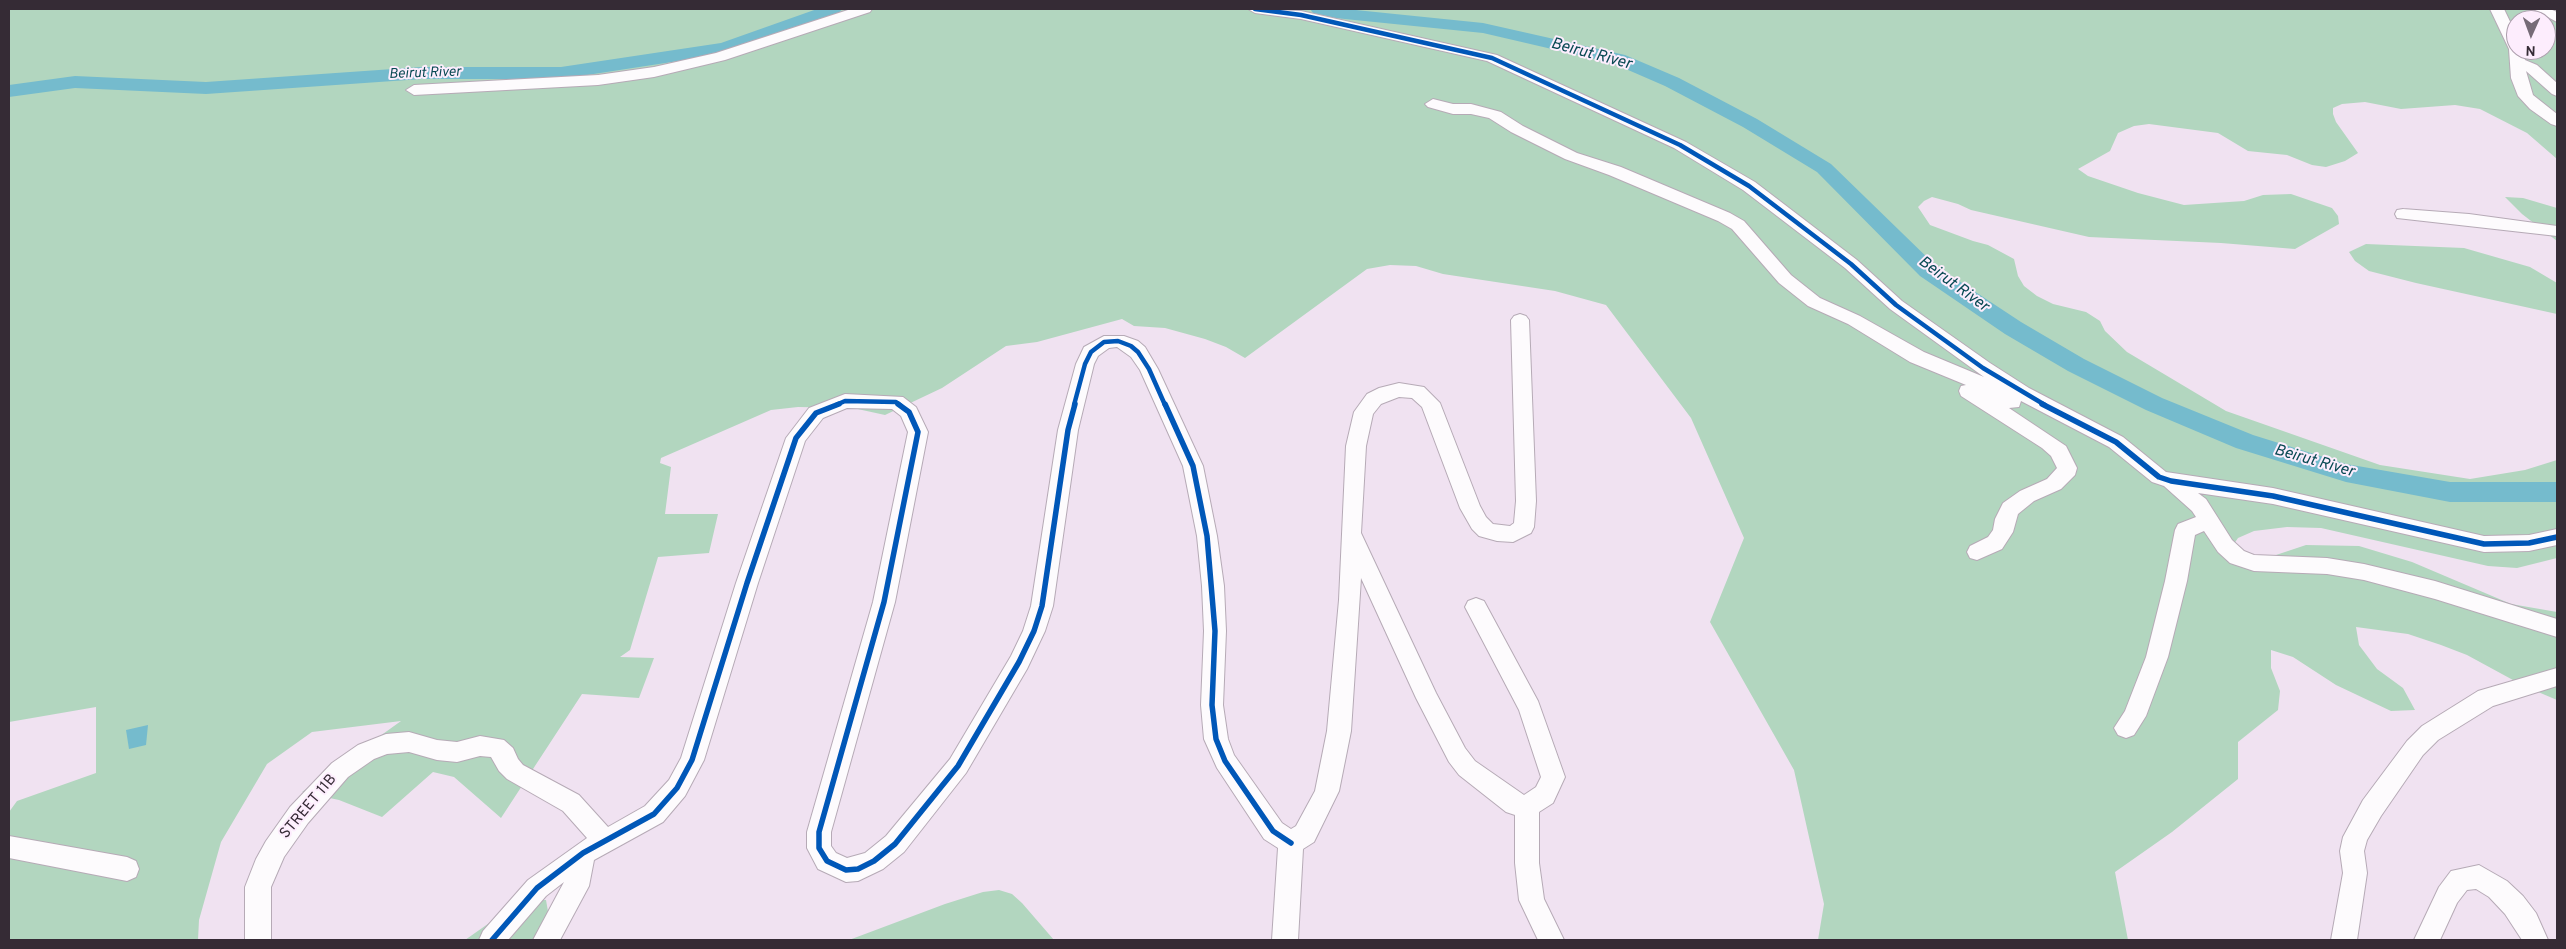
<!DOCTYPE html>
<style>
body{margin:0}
#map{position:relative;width:2566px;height:949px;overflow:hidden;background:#f0e2f1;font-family:Overpass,sans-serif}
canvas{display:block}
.frame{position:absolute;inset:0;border:10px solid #352b35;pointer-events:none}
.north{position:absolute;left:2506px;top:10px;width:50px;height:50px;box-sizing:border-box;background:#fdedfd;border:1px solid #ad9fad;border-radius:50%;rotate:182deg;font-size:14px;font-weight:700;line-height:20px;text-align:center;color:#352b35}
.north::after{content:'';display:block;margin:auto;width:18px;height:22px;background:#766b77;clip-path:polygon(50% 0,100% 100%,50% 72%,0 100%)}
</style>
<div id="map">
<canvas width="2566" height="949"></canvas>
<div class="frame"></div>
<div class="north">N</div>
</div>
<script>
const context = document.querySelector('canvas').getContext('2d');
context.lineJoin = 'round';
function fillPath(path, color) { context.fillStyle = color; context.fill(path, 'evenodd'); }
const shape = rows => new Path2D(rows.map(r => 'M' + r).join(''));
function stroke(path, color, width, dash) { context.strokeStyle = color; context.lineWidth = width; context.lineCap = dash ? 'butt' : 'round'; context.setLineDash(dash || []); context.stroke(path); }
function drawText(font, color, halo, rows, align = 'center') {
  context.font = font + ' Overpass,sans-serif'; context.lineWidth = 4; context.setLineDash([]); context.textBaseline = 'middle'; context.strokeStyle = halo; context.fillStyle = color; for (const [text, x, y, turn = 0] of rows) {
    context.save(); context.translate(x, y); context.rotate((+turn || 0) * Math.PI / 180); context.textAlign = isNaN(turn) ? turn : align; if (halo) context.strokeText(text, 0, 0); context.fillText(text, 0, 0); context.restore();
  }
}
fillPath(shape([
 [9,9,2557,9,2557,159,2527,133,2480,109,2455,105,2401,109,2365,102,2342,104,2333,108,2333,114,2336,122,2358,153,2345,161,2326,167,2312,165,2287,155,2248,151,2218,133,2149,124,2134,126,2118,133,2110,151,2078,169,2088,176,2138,193,2184,205,2244,201,2263,195,2291,194,2332,208,2338,216,2339,224,2295,249,2221,243,2089,237,1971,210,1958,204,1932,197,1924,201,1918,207,1930,225,1973,241,1988,245,2014,259,2018,276,2024,286,2037,296,2053,304,2086,312,2100,321,2105,331,2127,352,2226,411,2380,465,2470,479,2525,470,2557,460,2557,558,2517,568,2488,566,2321,528,2287,527,2254,531,2238,538,2225,557,2252,563,2306,545,2359,546,2412,562,2511,604,2557,612,2557,700,2524,686,2467,655,2441,645,2408,634,2356,627,2359,645,2377,669,2403,688,2415,710,2391,711,2336,685,2293,657,2271,650,2271,668,2280,691,2278,710,2238,742,2238,779,2172,832,2115,872,2128,940,1818,940,1824,904,1794,770,1710,622,1744,538,1691,418,1606,305,1555,291,1443,274,1416,266,1390,265,1367,269,1245,358,1226,347,1205,339,1165,328,1134,326,1122,319,1037,342,1006,346,942,388,885,415,853,408,798,407,771,410,661,458,660,463,671,467,665,514,718,514,709,553,658,557,630,650,620,657,654,658,639,698,582,694,501,818,454,777,433,772,382,817,339,800,302,792,401,721,312,732,267,764,221,842,199,920,198,940,9,940,9,812,17,801,96,773,96,707,9,722],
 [2516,20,2546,20,2546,50,2516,50],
 [2505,197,2523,198,2557,208,2557,241,2522,214],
 [2366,244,2464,248,2530,267,2557,283,2557,314,2416,283,2369,271,2355,261,2349,252],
 [999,890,1012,894,1022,903,1054,940,849,940,945,904,983,892],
 [522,900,546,900,553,940,465,940]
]), '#b2d6bf');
fillPath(shape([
 [148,725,146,745,129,749,126,730]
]), '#75bbcd');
fillPath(shape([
 [817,9,842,9,839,13,724,54,561,79,422,79,206,94,75,88,9,97,9,85,75,76,206,82,422,67,561,67,721,43,817,9],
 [1310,9,1346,9,1483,23,1625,55,1679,78,1757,119,1831,164,1936,266,2021,322,2084,359,2162,398,2253,435,2346,464,2450,482,2557,482,2557,502,2450,502,2346,482,2236,448,2146,410,2068,371,2005,334,1920,276,1817,172,1743,127,1665,86,1612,63,1483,33,1335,18,1313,13,1310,9]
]), '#75bbcd');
const minor = shape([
 [851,9,872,9,870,12,725,60,654,77,598,85,414,95,406,90,414,85,598,75,654,67,716,53,851,9],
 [1248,9,1301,11,1497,55,1686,142,1755,182,1857,260,1902,301,1990,363,2029,388,2123,437,2166,472,2273,488,2484,536,2529,535,2557,529,2557,545,2529,551,2484,552,2273,504,2198,493,2206,499,2232,540,2244,551,2254,555,2327,558,2364,564,2435,581,2557,619,2557,637,2435,599,2364,580,2327,574,2254,571,2230,563,2218,552,2204,531,2195,535,2187,581,2168,657,2146,716,2134,735,2126,738,2118,735,2114,728,2125,711,2146,657,2165,581,2175,530,2178,524,2196,517,2192,511,2164,486,2152,482,2109,447,2021,401,2019,407,2009,408,2066,446,2077,468,2075,475,2061,489,2034,501,2018,514,2013,532,2002,549,1977,560,1970,558,1967,552,1970,546,1988,537,1993,530,1995,519,2003,503,2020,491,2047,479,2057,468,2051,456,2042,448,1961,396,1959,391,1961,386,1966,385,1910,362,1848,324,1808,306,1779,283,1732,229,1718,221,1609,175,1565,159,1511,132,1489,118,1471,114,1453,114,1428,107,1425,104,1433,99,1453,104,1471,104,1501,112,1523,126,1577,153,1621,167,1730,213,1744,221,1791,275,1820,298,1860,316,1924,352,1984,377,1890,309,1845,268,1743,190,1674,148,1487,61,1301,19,1255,13,1248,9],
 [2490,9,2504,9,2516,34,2516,50,2523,50,2525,60,2537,65,2557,83,2557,96,2552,94,2526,71,2533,95,2557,114,2557,126,2551,124,2530,109,2518,96,2511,78,2509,49,2490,9],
 [2533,9,2550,9,2557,12,2557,22,2533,9],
 [2403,209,2469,214,2557,226,2557,236,2397,218,2395,214,2397,210,2403,209],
 [1520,314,1526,316,1529,320,1536,501,1534,527,1531,533,1513,542,1497,541,1479,536,1472,529,1460,508,1422,407,1412,398,1399,397,1381,404,1373,414,1366,446,1361,533,1436,693,1465,748,1475,761,1524,795,1536,787,1541,777,1519,710,1465,607,1468,601,1476,598,1484,601,1538,701,1565,777,1553,803,1539,812,1539,863,1544,899,1564,940,1538,940,1519,900,1515,863,1515,815,1506,812,1459,775,1449,762,1416,698,1361,578,1351,731,1339,791,1314,842,1303,849,1298,940,1272,940,1278,848,1264,839,1217,768,1204,739,1201,705,1204,631,1202,586,1197,536,1183,466,1140,370,1131,357,1117,347,1109,348,1098,356,1094,364,1078,430,1053,606,1045,631,1027,669,966,773,904,852,883,869,858,881,846,882,818,869,807,848,807,832,873,602,908,432,901,416,892,409,847,408,823,418,805,441,758,583,704,760,685,796,663,822,594,860,589,886,560,940,533,940,564,882,546,896,508,940,479,940,483,931,528,880,587,838,563,811,507,779,499,771,491,757,480,756,457,762,437,760,409,752,387,754,374,759,348,777,308,823,284,857,271,887,271,940,245,940,245,887,256,859,266,841,290,807,332,763,358,745,386,734,409,732,437,740,457,742,480,736,504,740,513,748,518,759,523,765,579,795,608,827,645,806,669,780,681,758,736,583,786,438,809,408,845,394,903,397,916,407,928,432,895,602,831,832,831,846,836,853,847,858,865,853,886,836,950,759,1011,656,1023,631,1031,606,1058,430,1076,364,1084,347,1104,336,1124,336,1138,341,1145,347,1158,369,1203,466,1217,536,1224,586,1226,631,1223,705,1228,739,1234,755,1282,823,1291,829,1296,826,1315,791,1327,731,1339,600,1346,446,1354,412,1367,394,1379,388,1399,383,1424,387,1440,403,1480,506,1486,517,1493,524,1510,526,1514,523,1516,501,1511,320,1514,316,1520,314],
 [2557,668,2557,686,2493,706,2438,740,2423,755,2381,816,2367,840,2364,851,2367,873,2357,940,2331,940,2343,873,2340,851,2343,837,2363,800,2407,741,2422,726,2478,691,2557,668],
 [9,836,127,857,136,861,139,869,136,877,127,881,9,858,9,836],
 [2479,865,2507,881,2523,896,2536,913,2548,940,2522,940,2505,914,2489,897,2476,889,2467,890,2457,903,2440,940,2414,940,2439,887,2451,871,2479,865]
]);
stroke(minor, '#b6aab6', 2);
fillPath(minor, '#fdfbfd');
stroke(shape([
 [1255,9,1301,15,1492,58,1680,145,1749,186,1851,264,1896,305,1983,368,2045,405],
 [836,405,845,401,896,402,900,405],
 [1074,405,1085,364,1091,352,1104,342,1118,341,1131,346,1138,352,1149,369,1165,405]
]), '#0057b8', 4.5);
stroke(shape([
 [898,404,909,412,918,432,884,602,819,832,819,848,827,861,846,870,858,869,874,861,895,844,958,766,1019,662,1034,631,1042,606,1068,430,1075,404],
 [1165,404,1193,466,1207,536,1215,631,1212,705,1216,739,1225,761,1273,831,1291,843],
 [2042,404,2116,442,2159,477,2171,481,2273,496,2484,544,2529,543,2557,537],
 [492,940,537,888,583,853,654,814,677,788,692,760,747,583,796,438,816,413,839,404]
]), '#0057b8', 5.5);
drawText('italic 14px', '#084953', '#fdedfd', [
 ["Beirut River",425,74,-2]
]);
drawText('15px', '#352b35', '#fdedfd', [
 ["STREET 11B",309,807,-50]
]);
drawText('italic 16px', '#084953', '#fdedfd', [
 ["Beirut River",1591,55,15],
 ["Beirut River",1953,285,36],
 ["Beirut River",2314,462,16]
]);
</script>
